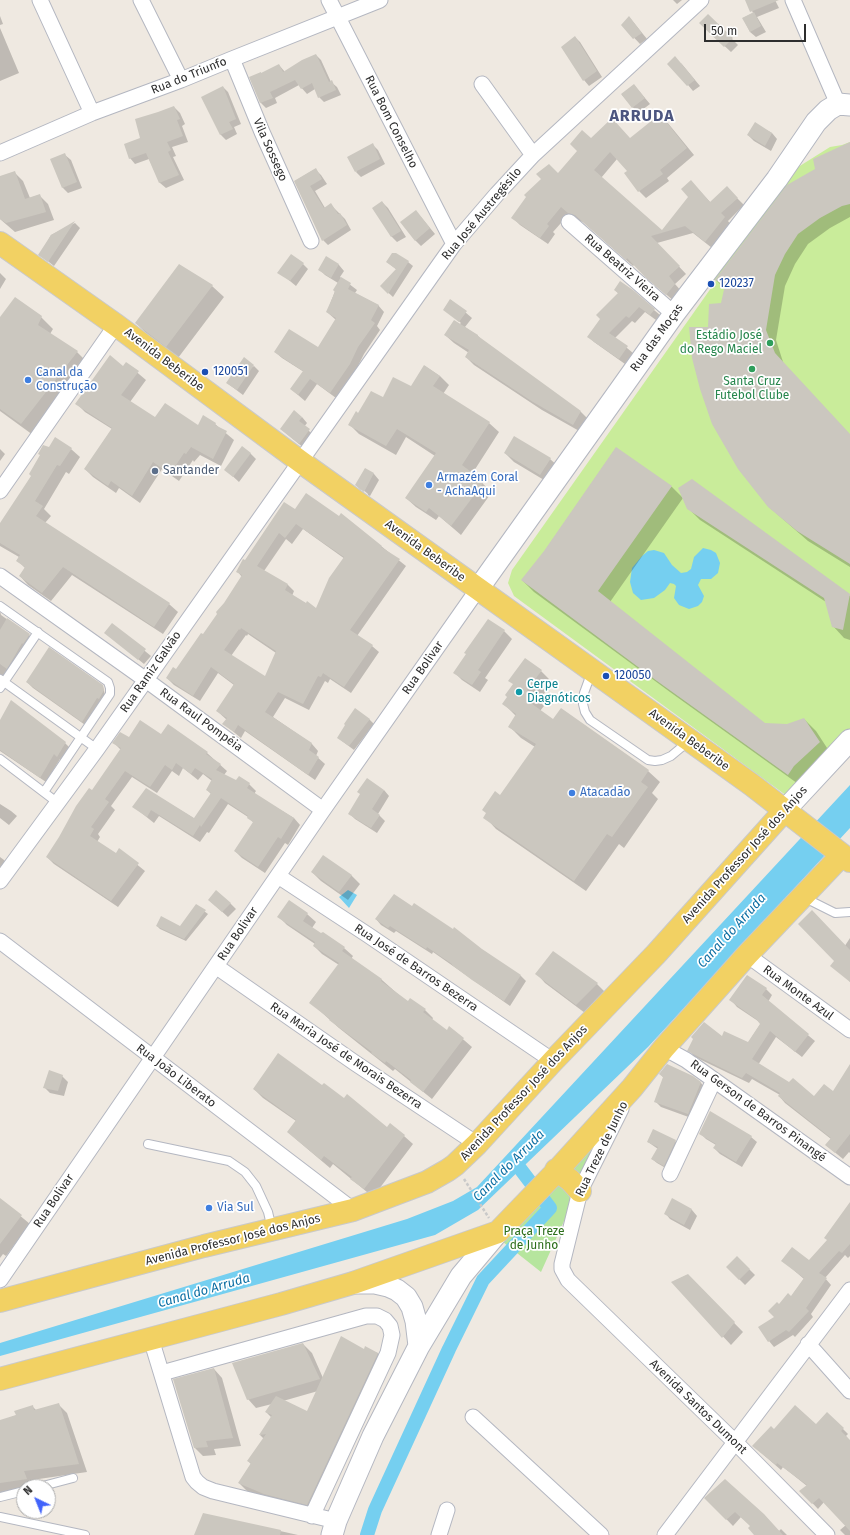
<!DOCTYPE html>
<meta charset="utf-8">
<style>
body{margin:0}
#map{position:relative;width:850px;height:1535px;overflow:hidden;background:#efe9e1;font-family:"Fira Sans",sans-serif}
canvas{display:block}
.north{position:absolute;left:16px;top:1479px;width:40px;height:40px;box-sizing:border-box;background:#fff;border:1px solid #ababab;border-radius:50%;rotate:317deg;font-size:11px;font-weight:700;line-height:16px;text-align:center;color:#2e2e2e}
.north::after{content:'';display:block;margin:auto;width:14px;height:18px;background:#4264fb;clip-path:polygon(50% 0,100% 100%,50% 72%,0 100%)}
.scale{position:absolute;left:704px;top:24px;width:102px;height:18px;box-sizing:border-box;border:2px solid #2e2e2e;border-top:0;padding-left:5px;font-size:12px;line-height:14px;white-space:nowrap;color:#2e2e2e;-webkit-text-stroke:3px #fff;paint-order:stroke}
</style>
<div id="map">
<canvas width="850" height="1535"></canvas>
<div class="north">N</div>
<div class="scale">50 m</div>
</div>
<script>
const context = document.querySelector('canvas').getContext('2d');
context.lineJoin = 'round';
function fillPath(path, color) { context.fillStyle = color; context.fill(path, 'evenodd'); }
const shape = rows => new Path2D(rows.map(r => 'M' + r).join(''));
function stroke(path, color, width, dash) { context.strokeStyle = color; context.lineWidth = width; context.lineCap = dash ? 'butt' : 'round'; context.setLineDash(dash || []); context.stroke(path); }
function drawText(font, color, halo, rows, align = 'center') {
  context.font = font + ' "Fira Sans",sans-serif'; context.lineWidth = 3.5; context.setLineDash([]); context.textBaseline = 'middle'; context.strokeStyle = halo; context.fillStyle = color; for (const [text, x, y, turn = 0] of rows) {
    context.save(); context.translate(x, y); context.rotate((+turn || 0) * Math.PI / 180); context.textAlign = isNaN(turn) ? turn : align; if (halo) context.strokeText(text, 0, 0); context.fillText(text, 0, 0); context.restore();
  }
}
fillPath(shape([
 [603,1128,581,1181,569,1174],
 [557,1183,559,1183,574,1199,541,1272,503,1242]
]), '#b6e59e');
fillPath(shape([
 [850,142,850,729,787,796,514,596,508,583,512,570,716,281,711,278,795,169,830,147,842,145]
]), '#c9ec9a');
fillPath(shape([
 [703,548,711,550,716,553,720,563,718,573,711,579,701,579,698,585,704,596,702,602,698,606,689,609,679,605,674,598,676,586,674,584,670,583,665,590,654,598,641,600,633,593,630,582,632,568,642,556,648,551,654,550,664,553,672,565,681,573,687,572,691,569,694,557],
 [850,785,850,828,648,1047,478,1210,435,1235,0,1356,0,1343,407,1219,453,1201,477,1187],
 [348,890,357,895,349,908,339,897]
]), '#75cff0');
fillPath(shape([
 [673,0,682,0,677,4],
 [747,0,775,0,779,8,757,17,766,32,756,37,750,32,743,18,753,13],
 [708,15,738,45,731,52,700,23],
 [0,16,3,24,0,25],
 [630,18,647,39,640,44,623,26],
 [0,28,19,73,0,81],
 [575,37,580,42,602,77,589,86,584,80],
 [316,55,321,60,331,82,337,87,341,95,324,102,319,97,315,89,307,94,299,85,275,98,277,103,266,108,261,103,250,78,262,74,279,65,285,72],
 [681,63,700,86,693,91,688,85],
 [634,85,650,104,638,113,622,95],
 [223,87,228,92,241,124,234,127,237,134,226,140,221,135,202,98],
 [174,107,180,113,185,124,182,126,188,142,172,147,176,156,173,157,184,180,166,188,160,183,149,159,135,164,130,158,141,139],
 [667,122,694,155,667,178,669,181,646,198,639,191,628,171,617,159,601,178,662,231,698,189,711,203,734,195,744,205,728,221,731,225,712,248,693,233,657,243,686,274,675,284,682,292,674,301,655,285,635,264,633,266,583,222,576,220,569,214,553,232,555,234,548,244,520,225,513,218,558,174,591,139,631,139],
 [755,124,772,133,777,139,771,151,754,141,748,135],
 [850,143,850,217,830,228,808,244,795,264,785,286,776,340,784,365,850,435,850,567,808,541,769,507,709,328,722,304,725,289,716,280,816,169],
 [372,144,378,150,385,164,361,177,356,172],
 [65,155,71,160,82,188,68,193,63,188],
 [315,169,321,175,327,184,315,191,325,208,331,205,345,219,351,230,328,245,323,240,295,181],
 [14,172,23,181,30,198,39,195,48,204,54,220,15,232,0,219,0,177],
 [382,202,388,208,406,237,397,242,392,237,373,208],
 [421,217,435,234,421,246,415,240],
 [75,223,80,228,54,266,40,255,51,235],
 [327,258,339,265,344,271,340,277,357,290,355,293,378,305,384,312,377,326,380,330,364,354,356,370,336,398,317,384,305,401,291,389,304,372,282,358,275,352,318,349,336,320,327,312,338,283,325,275,319,269],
 [387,262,408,262,413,266,393,297,381,286,397,270],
 [303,264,308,269,296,286,279,272],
 [0,273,6,279,0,289],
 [212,286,224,297,178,358,148,335,136,323],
 [615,290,654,310,660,315,656,320,645,312,635,323,632,321,615,338,633,353,625,364,594,342,589,337,619,294],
 [451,300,472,318,465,327,478,336,485,343,581,412,589,420,581,432,542,410,474,365,466,357,469,353,454,343,445,335,461,323,444,309],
 [41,317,53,329,50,334,77,352,89,364,33,435,0,411,0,319],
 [126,363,146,380,130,402,155,418,198,426,215,424,234,440,221,466,200,455,194,462,193,460,179,481,162,469,140,503,119,488,116,493,93,477,85,469,112,429,85,412,77,404,123,367],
 [254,366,259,371,243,395,227,383],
 [425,366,440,376,449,385,443,394,489,423,499,432,472,474,492,492,461,535,439,516,436,520,416,507,406,498,435,456,406,437,396,455,359,434,350,425,359,414,383,399,411,387],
 [302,417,307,423,304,427,315,436,305,449,281,429],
 [616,448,672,487,683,498,850,596,850,640,844,638,833,626,826,602,700,520,688,508,683,498,610,602,764,724,787,725,804,719,816,731,831,754,801,786,670,692,534,592,522,580,545,551],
 [0,449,5,454,0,461],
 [49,449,71,449,80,457,69,474,66,472,44,509,51,516,45,523,169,604,178,612,163,634,72,575,51,601,28,585,20,576,25,568,17,560,19,557,0,546,0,525],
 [250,453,256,459,239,482,226,470],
 [505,453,550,459,559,467,549,483,514,462],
 [365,469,374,474,379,480,370,496,368,495,368,494,361,488,361,490,356,485],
 [295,511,381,546,406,566,357,636,372,646,379,652,351,693,330,679,328,683,325,681,309,710,285,698,273,717,312,744,318,751,316,756,325,764,315,780,245,731,241,738,224,724,227,720,217,711,234,685,218,673,200,701,174,685,167,678,176,671,203,636,225,603,242,577,237,571],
 [303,529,345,559,317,609,292,596,294,591,288,585,264,571,286,539,292,544],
 [248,634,276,653,265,678,231,656,246,635,247,636],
 [0,611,1,615,29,635,35,640,0,684],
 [112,624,151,656,144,664,106,633],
 [504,631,512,639,485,678,488,680,480,692,462,680,455,673],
 [541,671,552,682,539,701,544,706,540,711,553,720,648,771,660,782,652,793,658,799,624,848,619,844,586,891,496,829,485,817,535,747,521,738,509,726,516,716,504,704],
 [27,682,103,687,105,695,107,695,105,689,109,692,88,727,33,688],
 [369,719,374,724,354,750,338,738],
 [0,722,65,743,71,749,63,762,60,759,46,782,0,751],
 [161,736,207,753,227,771,224,775,236,782,239,777,249,784,256,791,254,794,294,818,300,825,288,845,285,843,265,873,242,858,235,851,254,823,248,817,228,804,209,833,207,832,200,842,159,816,154,823,134,807,146,789,195,819,211,794,207,790,212,781,203,774,198,780,183,768,179,776,172,771,157,793,132,777,111,806,115,810,98,834,100,837,97,842,116,854,119,850,145,871,118,907,54,864,47,857,121,750,114,743,129,739],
 [384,790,389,796,378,814,385,821,377,833,355,819,349,813],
 [0,804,11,811,17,816,9,825,0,818],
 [0,857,4,860,10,866,0,869],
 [312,872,351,875,360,884,348,900,321,881],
 [209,900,230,903,236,909,228,917],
 [197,906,208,914,186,941,160,929,157,926,180,927],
 [307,914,316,922,312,928,322,935,323,933,344,948,353,956,351,959,382,980,408,1003,425,1010,433,1018,432,1020,447,1032,450,1028,472,1047,432,1099,395,1069,393,1071,339,1028,310,1002,339,965,322,954,314,946,315,944,287,925,279,917],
 [376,919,481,949,521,976,526,981,510,1006,433,952,432,954,396,931,394,933,381,925],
 [850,938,850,982,835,961],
 [553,952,597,984,606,993,585,1013,545,983,537,974],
 [766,989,772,995,768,1002,815,1041,802,1057,776,1037,758,1065,814,1097,833,1093,850,1066,850,1153,849,1152,843,1159,826,1145,831,1139,785,1103,779,1096,780,1095,752,1079,749,1083,695,1057,689,1050,722,1038,748,1043,761,1023,737,1007,731,1000],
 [660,1074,700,1082,706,1088,694,1119,661,1107,656,1102,664,1078],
 [62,1076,68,1082,64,1096,50,1093,45,1088],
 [323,1086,387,1129,404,1136,413,1144,373,1197,333,1164,330,1168,297,1140,288,1132,296,1121,263,1098,254,1089],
 [700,1133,751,1137,757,1142,742,1167,720,1154,714,1148,716,1145,706,1139],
 [675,1141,680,1146,669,1170,657,1163,652,1159,658,1149,648,1142],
 [0,1199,30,1224,6,1256,3,1254,0,1258],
 [672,1200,692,1210,697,1216,690,1230,670,1219,665,1213],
 [850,1203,850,1256,848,1258,845,1255,825,1278,831,1285,811,1314,813,1317,795,1337,793,1335,774,1347,769,1341,779,1305,791,1297,804,1279,783,1261,810,1261,828,1240],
 [737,1257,755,1275,745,1285,727,1267],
 [687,1275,743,1332,731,1345,672,1282],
 [303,1344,312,1353,323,1378,364,1350,378,1353,386,1362,316,1513,273,1502,247,1491,239,1483,251,1464,248,1461,264,1439,260,1435,272,1418,266,1412,272,1404,256,1408,248,1399],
 [318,1391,308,1413,283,1401],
 [214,1369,222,1378,241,1446,214,1449,216,1455,203,1456,194,1447],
 [58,1404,67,1413,87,1472,32,1480,35,1487,24,1487,24,1489,0,1497,0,1421,17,1415,33,1407,37,1411],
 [827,1413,848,1434,846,1436,850,1441,850,1535,845,1535,840,1530,846,1525,824,1502,818,1509,801,1491,807,1486,783,1467,781,1470,759,1451,774,1430,816,1425],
 [706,1498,779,1531,781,1529,787,1535,756,1535,751,1526,741,1517,733,1526],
 [204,1514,298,1535,195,1535]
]), '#0003');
stroke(shape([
 [367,1535,375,1510,449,1349,483,1280,550,1208,515,1162]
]), '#75cff0', 14);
fillPath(shape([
 [745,0,779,0,750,12],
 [754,12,761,26,750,32,742,18],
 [708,14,733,38,724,47,699,23],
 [629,16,642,33,633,39,621,25],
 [575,36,597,71,583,81,561,47],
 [316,54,329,82,332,80,336,90,318,98,312,83,301,89,295,80,270,92,273,98,260,103,249,77,261,72,261,73,279,64,283,72,302,60],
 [675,56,695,80,687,86,667,64],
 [634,84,645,98,632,108,621,94],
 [223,86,236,119,229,122,233,129,220,135,201,97],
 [174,106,180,119,177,120,183,136,167,142,171,150,168,152,179,175,159,183,146,153,129,159,124,144,140,138,135,119,158,112],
 [660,114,687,148,660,170,663,174,638,192,624,173,627,171,610,152,594,170,662,230,688,197,681,189,691,180,710,202,727,186,738,198,721,213,725,217,705,242,685,226,651,236,680,266,669,276,675,284,666,295,646,278,627,258,626,260,575,215,568,213,561,207,547,224,549,226,540,238,511,218,526,197,524,195,541,179,536,174,549,164,558,173,577,151,570,144,582,130,591,138,612,118,630,138],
 [755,122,772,133,765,146,747,135],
 [850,142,850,204,842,206,820,218,798,234,785,254,775,275,766,330,775,353,850,434,850,564,797,531,768,507,738,469,712,424,700,389,692,358,689,327,708,327,709,304,721,303,725,285,715,280,787,185,815,169,813,159],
 [373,143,380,159,355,172,347,157],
 [65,153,77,182,62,188,50,159],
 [316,168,322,179,310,186,324,208,331,203,338,214,340,213,347,225,322,241,294,181],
 [15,171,25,199,40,194,46,212,6,223,0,219,0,176],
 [382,201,401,231,391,237,372,208],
 [416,210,430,228,415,241,400,222],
 [75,221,48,262,38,255,51,235],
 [392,253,396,253,409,261,388,294,380,286,396,269,386,262],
 [291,254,304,263,290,281,277,273],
 [326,256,339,264,331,278,318,270],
 [179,264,213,285,166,347,135,323],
 [341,277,351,283,348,289,379,305,371,320,375,323,358,347,350,364,330,393,310,379,298,395,290,389,303,371,274,352,289,329,318,347,336,318,326,312,335,292,333,290],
 [620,281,633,290,655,309,650,315,639,307,629,318,626,316,609,333,628,346,619,359,587,337,600,319,596,315,618,293,614,290],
 [15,297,42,316,38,325,78,351,21,424,0,409,0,317],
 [450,299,467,311,459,322,443,310],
 [454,320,478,335,478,336,581,411,573,425,533,402,465,357,469,350,444,335],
 [110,355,123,366,126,362,139,371,121,395,155,417,165,403,198,425,203,415,216,423,215,425,227,431,213,459,191,447,186,454,184,453,170,474,153,462,132,496,111,481,108,486,84,469,112,428,75,404],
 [244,357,254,365,237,390,226,383],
 [424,365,440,376,433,386,490,422,462,465,484,482,451,526,429,508,426,512,405,498,436,453,397,429,386,446,348,425,356,411,358,413,371,391,383,397,393,377,411,386],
 [294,410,302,417,299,421,310,429,299,444,280,429],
 [514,436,551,458,540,475,504,453],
 [55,437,72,448,60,466,57,465,35,501,43,506,36,516,170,603,154,627,63,567,42,593,19,576,25,567,16,561,20,555,0,543,0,523,31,476,29,474,40,455,38,454,43,445,49,447],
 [242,446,251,453,233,477,224,470],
 [616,447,672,486,598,591,765,723,787,724,804,718,820,742,794,766,788,775,657,681,521,580,544,551],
 [365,468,374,473,364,492,355,485],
 [692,479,850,594,843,630,832,627,824,598,687,509,678,488],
 [306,493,339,516,341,513,382,546,381,547,400,559,350,630,373,645,344,687,323,673,321,677,318,676,303,704,278,692,265,712,312,743,309,750,319,757,308,775,238,725,234,732,222,724,227,718,216,711,234,684,211,667,193,696,166,678,173,667,176,669,201,633,203,634,217,614,216,612,224,603,242,575,236,572,243,559,245,560,284,502,295,509],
 [296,524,344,557,329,578,316,608,307,601,306,603,285,590,288,584,257,566,279,533,285,538],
 [241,628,276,651,265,676,224,650,239,629,240,630],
 [7,618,30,634,23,644,22,643,7,669,0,664,0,630],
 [488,619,505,630,478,670,481,672,472,685,453,673,466,654,464,653],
 [112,623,146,649,138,660,104,633],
 [49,647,103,685,104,690,99,699,97,698,82,722,26,682],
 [525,658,542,670,527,690,533,694,528,701,553,719,561,708,649,770,641,782,648,787,612,837,607,834,574,881,483,818,486,813,482,810,495,791,500,795,536,744,508,727,516,714,502,704,507,697,505,695,513,684,508,681],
 [11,700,66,742,57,757,54,754,40,778,0,750,0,720],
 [355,708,370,719,349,746,337,738,345,725,344,724],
 [140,720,161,734,168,724,208,752,206,754,221,764,216,770,236,780,239,776,250,783,247,788,294,818,281,839,278,837,258,867,234,851,253,822,247,818,248,816,221,798,201,827,200,825,193,836,151,810,147,817,132,807,146,788,194,818,211,793,206,790,212,779,195,768,191,774,176,763,172,770,165,765,150,787,125,771,105,799,109,802,91,827,94,829,90,836,116,853,119,848,139,863,111,901,46,857,59,837,76,806,89,788,92,790,121,748,112,743,120,732,129,737],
 [367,778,384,790,372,809,380,815,371,828,348,814,360,794,357,792],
 [323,855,352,875,339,892,311,872],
 [216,890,231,903,222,912,208,900],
 [394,894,412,906,414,903,453,929,454,927,482,949,521,975,504,1001,472,980,452,965,452,964,427,947,426,949,390,926,388,928,375,919],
 [289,900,308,913,303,921,321,933,323,932,345,947,342,951,382,979,381,981,408,1001,410,998,426,1009,423,1012,447,1030,449,1026,464,1038,423,1092,410,1082,411,1080,386,1061,385,1063,371,1053,372,1052,329,1020,330,1019,309,1003,339,963,313,946,315,942,277,917],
 [196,904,206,910,184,939,156,926,161,916,180,926],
 [812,910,850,950,850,982,830,966,834,961,798,924],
 [553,951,598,983,576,1005,535,974],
 [747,975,767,988,762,995,809,1034,795,1052,770,1031,752,1059,789,1082,793,1078,814,1096,824,1084,833,1091,850,1064,850,1134,835,1153,825,1145,831,1138,778,1096,780,1093,746,1073,742,1078,687,1051,693,1039,691,1037,704,1022,722,1036,724,1031,748,1042,760,1024,756,1019,729,1000],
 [278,1053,322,1085,324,1083,344,1098,347,1094,387,1127,390,1123,405,1135,364,1189,350,1179,352,1177,324,1156,321,1160,287,1132,296,1120,253,1089],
 [667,1064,693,1076,701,1082,688,1114,654,1102,663,1077,659,1074],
 [49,1070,63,1075,58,1091,43,1088],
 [710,1111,752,1136,736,1162,713,1148,716,1144,699,1134],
 [653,1129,676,1140,664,1166,651,1159,658,1147,647,1142],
 [0,1198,22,1215,0,1244],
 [672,1198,692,1209,684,1225,664,1214],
 [850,1202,850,1244,842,1253,839,1251,819,1273,827,1278,806,1308,809,1311,789,1332,786,1330,768,1342,758,1327,774,1317,768,1311,777,1302,779,1304,788,1293,791,1296,804,1278,781,1261,792,1247,809,1260,827,1240,824,1238],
 [737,1256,750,1269,739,1280,726,1267],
 [688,1274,735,1322,722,1338,671,1282],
 [341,1336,364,1349,365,1346,378,1353,307,1505,264,1494,238,1483,251,1463,247,1461,266,1434,259,1435,272,1415,265,1412,276,1396,307,1411],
 [303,1343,320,1379,247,1400,232,1363],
 [214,1368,233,1438,206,1441,208,1447,194,1448,173,1379],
 [59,1403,79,1464,24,1471,27,1479,0,1483,0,1420,16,1415,14,1411,33,1405,34,1410],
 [795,1405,816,1424,827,1412,844,1428,841,1431,850,1440,850,1531,819,1498,812,1504,799,1491,807,1485,777,1463,776,1465,752,1446,771,1426,774,1429],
 [725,1479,764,1514,783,1535,754,1535,748,1528,750,1526,735,1512,726,1520,704,1498],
 [203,1513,281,1530,280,1535,194,1535]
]), '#cbc7bf');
const lane = shape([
 [0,606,108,682,110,688,110,694,44,792],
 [592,671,584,693,583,704,585,712,590,720,648,760,655,761,662,760,671,756,689,741],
 [0,679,97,749],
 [0,688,38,632],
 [0,759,58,803],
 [803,897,835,913,850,912],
 [148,1144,229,1161,245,1172,256,1186,268,1212,272,1229],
 [39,1487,73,1478],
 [0,1497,24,1491],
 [0,1517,85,1535]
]);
const street = shape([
 [40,0,92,113],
 [141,0,181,80],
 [329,0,454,244],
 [793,0,838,104],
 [232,59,262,132,311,241],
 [482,84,533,155],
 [0,153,92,113,181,80,232,59,380,0],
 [569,222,674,314],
 [0,491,116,325],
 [0,576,146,680,323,810],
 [278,876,368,935,553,1061],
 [0,881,97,749,454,244,497,194,533,155,701,0],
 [0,941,353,1210],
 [747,955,850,1030],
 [217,967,355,1063,477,1144],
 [664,1048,686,1060,850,1177],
 [621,1109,580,1191,562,1264,562,1269,568,1280,736,1443,827,1535],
 [670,1174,714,1080],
 [0,1280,323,810,478,589],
 [151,1339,193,1477,197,1482,203,1487,213,1491,336,1521],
 [808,1344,850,1391],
 [162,1373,366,1316,377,1316,385,1320,390,1326,392,1335,388,1353,312,1516],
 [473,1417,601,1535],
 [439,1535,447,1510],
 [665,1535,850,1290]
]);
const secondary = shape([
 [478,589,620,390,674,314,777,179,816,122,828,110,838,104,850,105],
 [785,810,850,740],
 [353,1283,375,1283,388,1286,397,1290,406,1297,412,1307,416,1321,419,1346],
 [332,1535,336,1521,373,1436,419,1346,461,1276,498,1232]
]);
const primary = shape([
 [0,243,116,325,301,462,752,785,850,861],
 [556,1170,570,1180,580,1191],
 [0,1301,204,1246,353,1210,427,1182,448,1170,455,1165,477,1144,553,1061,656,954,785,810],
 [0,1379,281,1304,353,1283,498,1232,553,1175,632,1088,664,1048,747,955,842,855]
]);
stroke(lane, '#b4b7c1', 10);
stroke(street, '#b4b7c1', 17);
stroke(secondary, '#b4b7c1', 23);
stroke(primary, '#c9c9c9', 24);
stroke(shape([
 [464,1179,489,1218]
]), '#c9c9c9', 2.5, [3, 2]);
stroke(lane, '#fff', 8);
stroke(street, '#fff', 15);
stroke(secondary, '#fff', 21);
stroke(primary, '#f2d163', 22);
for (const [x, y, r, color] of [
 [711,284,4,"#1a4fb4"],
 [770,343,4,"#2e9e5b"],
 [752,369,4,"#2e9e5b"],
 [205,372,4,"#1a4fb4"],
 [28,380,4,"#3f7fe0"],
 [155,471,4,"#5c6f8a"],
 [429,485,4,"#3f7fe0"],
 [606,676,4,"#1a4fb4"],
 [519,692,4,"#0f9aa8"],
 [572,793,4,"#3f7fe0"],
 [209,1208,4,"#3f7fe0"]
]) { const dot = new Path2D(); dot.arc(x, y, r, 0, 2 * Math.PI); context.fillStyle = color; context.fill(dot); stroke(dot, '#fff', 1.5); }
drawText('12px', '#2e2e2e', '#fff', [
 ["Rua do Triunfo",189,76,-22],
 ["Rua Bom Conselho",391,122,63],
 ["Vila Sossego",270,150,66],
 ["Rua José Austregésilo",482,214,-50],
 ["Rua Beatriz Vieira",622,268,41],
 ["Rua das Moças",657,338,-54],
 ["Avenida Beberibe",164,360,37],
 ["Avenida Beberibe",425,551,36],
 ["Rua Bolivar",423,668,-55],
 ["Rua Ramiz Galvão",151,672,-55],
 ["Rua Raul Pompéia",201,720,36],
 ["Avenida Beberibe",689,740,36],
 ["Avenida Professor José dos Anjos",745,855,-48],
 ["Rua Bolivar",238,934,-56],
 ["Rua José de Barros Bezerra",416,968,34],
 ["Rua Monte Azul",798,993,36],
 ["Rua Maria José de Morais Bezerra",346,1056,34],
 ["Rua João Liberato",176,1076,37],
 ["Avenida Professor José dos Anjos",524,1093,-47],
 ["Rua Gerson de Barros Pinangé",758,1111,36],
 ["Rua Treze de Junho",602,1149,-64],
 ["Rua Bolivar",54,1201,-56],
 ["Avenida Professor José dos Anjos",233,1240,-14],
 ["Avenida Santos Dumont",698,1407,44]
]);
drawText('12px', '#164399', '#fff', [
 ["120237",719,284],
 ["120051",213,372],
 ["120050",614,676]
], 'left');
drawText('12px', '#27864d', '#fff', [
 ["Estádio José",762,336],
 ["do Rego Maciel",762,350],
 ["Santa Cruz",752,382,"center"],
 ["Futebol Clube",752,396,"center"]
], 'right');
drawText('12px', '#366cbe', '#fff', [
 ["Canal da",36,373],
 ["Construção",36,387],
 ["Armazém Coral",437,478],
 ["- AchaAqui",437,492],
 ["Atacadão",580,793],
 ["Via Sul",217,1208]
], 'left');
drawText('12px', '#4e5e75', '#fff', [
 ["Santander",163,471]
], 'left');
drawText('12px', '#0d838f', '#fff', [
 ["Cerpe",527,685],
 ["Diagnóticos",527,699]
], 'left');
drawText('12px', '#2c6e1b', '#fff', [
 ["Praça Treze",534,1232],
 ["de Junho",534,1246]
]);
drawText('italic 13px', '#0d6fa3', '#fff', [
 ["Canal do Arruda",732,931,-48],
 ["Canal do Arruda",509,1166,-45],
 ["Canal do Arruda",204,1291,-16]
]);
context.letterSpacing = '1px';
drawText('bold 16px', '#4d5680', '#fff', [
 ["ARRUDA",642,117]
]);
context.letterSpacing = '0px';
</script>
